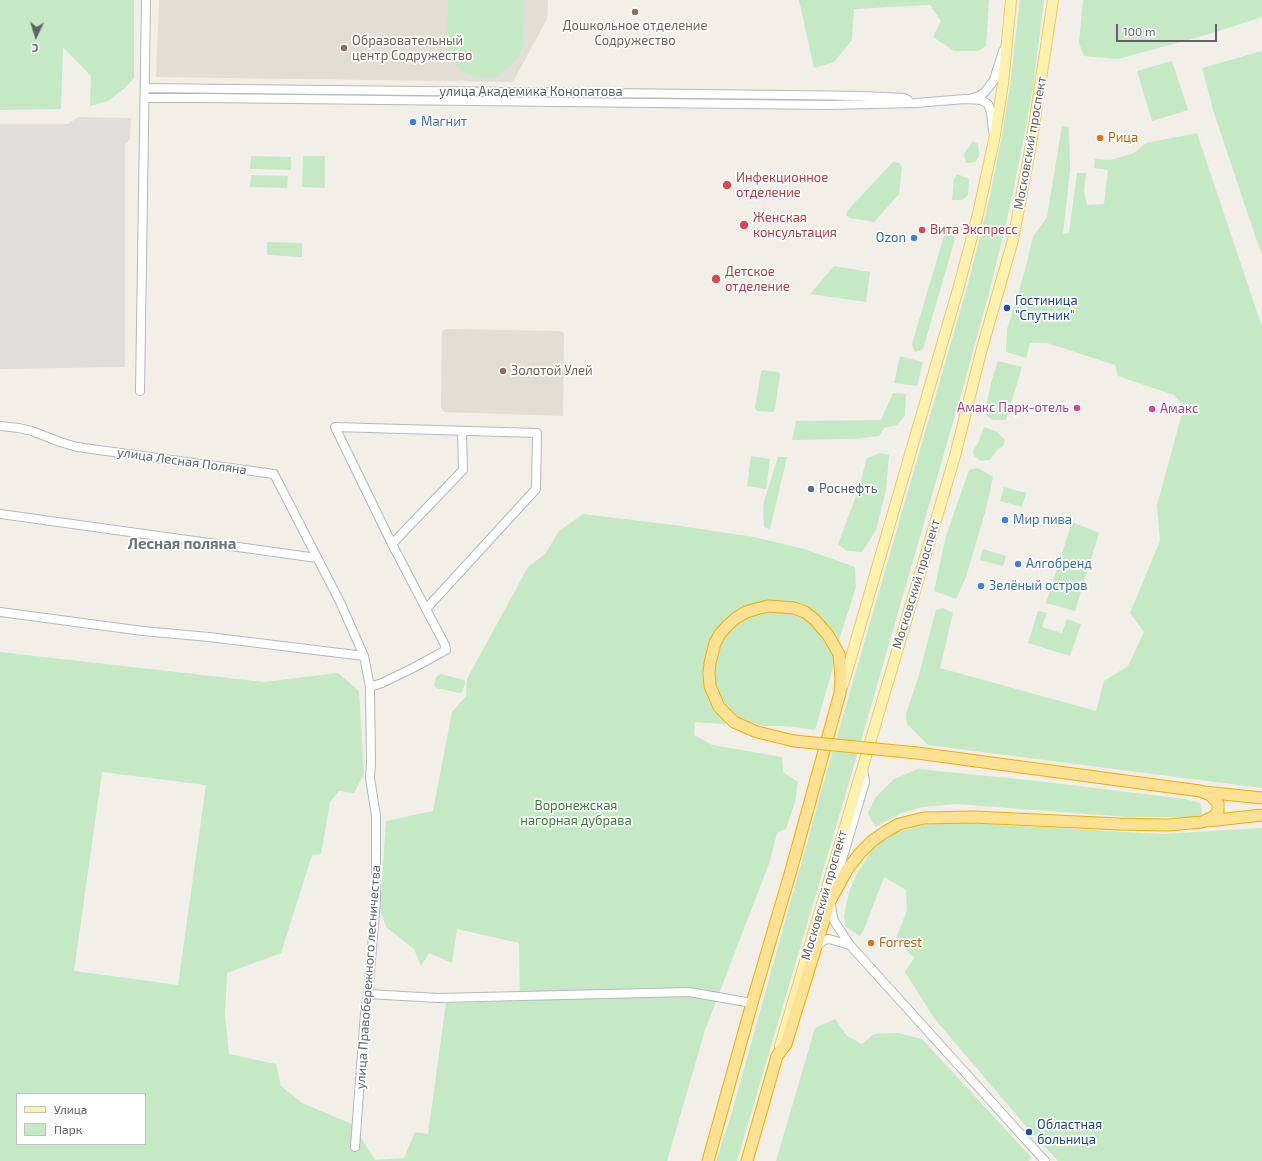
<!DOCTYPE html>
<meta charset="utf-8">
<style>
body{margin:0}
#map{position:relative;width:1262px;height:1161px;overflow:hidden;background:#f1efe8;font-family:"Exo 2",sans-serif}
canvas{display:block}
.legend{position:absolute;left:16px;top:1093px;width:130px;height:52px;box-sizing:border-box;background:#fff;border:1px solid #bfc1c3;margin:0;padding:5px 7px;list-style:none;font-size:12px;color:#5f6368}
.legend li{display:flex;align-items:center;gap:8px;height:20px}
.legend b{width:20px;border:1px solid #bfc1c3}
.north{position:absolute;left:16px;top:16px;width:40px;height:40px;-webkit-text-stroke:3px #fff;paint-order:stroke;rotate:184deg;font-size:11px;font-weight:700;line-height:16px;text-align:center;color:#5f6368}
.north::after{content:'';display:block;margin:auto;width:14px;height:18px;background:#5f6368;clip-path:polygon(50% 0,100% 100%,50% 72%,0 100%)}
.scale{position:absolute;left:1116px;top:24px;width:101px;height:18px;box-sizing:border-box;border:2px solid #5f6368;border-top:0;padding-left:5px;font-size:12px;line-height:14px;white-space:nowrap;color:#5f6368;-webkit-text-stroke:3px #fff;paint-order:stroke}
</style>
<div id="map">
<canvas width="1262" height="1161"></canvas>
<ul class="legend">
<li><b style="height:5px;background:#fff2af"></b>Улица</li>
<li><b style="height:11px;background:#c5e8c5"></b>Парк</li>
</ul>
<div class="north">С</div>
<div class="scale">100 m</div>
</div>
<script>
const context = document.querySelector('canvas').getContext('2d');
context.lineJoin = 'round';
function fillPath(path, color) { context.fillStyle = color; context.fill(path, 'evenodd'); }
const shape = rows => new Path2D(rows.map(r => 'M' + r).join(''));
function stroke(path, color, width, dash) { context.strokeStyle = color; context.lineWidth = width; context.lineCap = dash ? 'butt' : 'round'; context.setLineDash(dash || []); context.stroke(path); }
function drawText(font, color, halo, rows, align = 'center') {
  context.font = font + ' "Exo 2",sans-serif'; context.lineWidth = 3.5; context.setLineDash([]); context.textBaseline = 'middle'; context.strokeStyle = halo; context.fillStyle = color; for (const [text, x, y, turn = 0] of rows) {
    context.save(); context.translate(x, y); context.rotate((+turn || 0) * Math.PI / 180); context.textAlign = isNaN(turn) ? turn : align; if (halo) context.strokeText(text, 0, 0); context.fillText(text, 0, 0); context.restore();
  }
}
fillPath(shape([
 [78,117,131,118,130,139,125,144,125,367,0,369,0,124,68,124]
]), '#e0deda');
fillPath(shape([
 [159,0,548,0,547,19,513,82,156,77],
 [445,329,560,331,564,333,563,415,562,416,444,412,441,408,442,332]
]), '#e1ded6');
fillPath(shape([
 [0,0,134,0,134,78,125,88,108,101,90,106,91,76,63,47,61,109,0,110],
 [448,0,524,0,523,44,519,57,509,68,497,77,482,78,469,75,458,68,451,58,447,47],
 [799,0,989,0,986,46,978,51,954,51,933,37,941,21,930,5,854,9,852,40,834,62,814,68],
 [1020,0,1044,0,1033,87,1024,137,1010,207,990,289,964,384,850,779,737,1161,716,1161,730,1119,826,775,968,284,990,196,1001,140,1010,86],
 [1083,0,1262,0,1262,17,1206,35,1118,59,1084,56,1079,43],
 [1262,51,1262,256,1214,113,1202,68],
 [1172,61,1188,110,1152,121,1137,71],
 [1062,126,1069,127,1070,170,1063,234,1069,233,1077,173,1086,173,1084,191,1087,205,1104,204,1108,170,1094,168,1095,159,1110,160,1134,153,1146,143,1197,133,1262,327,1262,788,928,745,907,724,906,714,918,678,936,610,943,608,953,613,940,668,1096,711,1104,681,1128,666,1144,632,1130,613,1160,541,1157,505,1184,406,1174,395,1118,376,1115,365,1047,343,1030,343,1026,358,1006,352,1007,329,1024,274,1033,237,1047,217],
 [973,141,978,144,979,156,975,162,966,163,964,154],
 [251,156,291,157,291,170,250,169],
 [303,156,325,156,325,188,302,187],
 [893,162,899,163,902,167,899,194,874,222,850,218,846,215,848,210],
 [957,174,969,179,968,195,962,200,952,200,954,179],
 [251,175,288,176,287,188,250,187],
 [946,229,955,239,923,349,915,352,912,344],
 [267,242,302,243,302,257,267,255],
 [834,266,870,272,866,302,810,294],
 [900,356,923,362,917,386,894,383],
 [998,361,1022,367,1006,420,993,420,988,417,985,412,991,383],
 [763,370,778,372,780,374,775,409,773,412,757,411,755,408,761,372],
 [893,393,906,394,905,416,897,425,884,428,879,436,853,439,792,440,796,421,881,420],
 [984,427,997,432,1005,440,1003,446,998,449,990,460,981,461,974,456,973,451,979,441],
 [880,453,889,455,886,490,876,530,862,552,847,551,838,544,858,491,867,458],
 [751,456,770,459,766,489,747,486],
 [778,457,787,457,770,529,764,527,763,505],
 [978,468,993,477,986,509,966,577,956,599,934,591,946,536,969,470],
 [1004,487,1026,493,1022,507,1000,501],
 [583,514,674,525,754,537,804,549,855,567,856,587,839,640,830,678,815,730,787,726,763,726,741,718,723,724,695,722,694,735,712,745,782,757,783,772,798,782,795,802,786,829,777,833,770,861,705,1030,667,1161,0,1161,0,652,264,682,338,673,359,691,364,774,354,793,339,791,330,802,321,854,312,855,281,953,227,973,225,1015,229,1054,276,1064,281,1086,302,1103,352,1124,375,1160,404,1158,415,1132,428,1134,446,1003,520,1001,519,943,457,929,452,963,429,953,421,966,414,949,386,927,380,910,386,821,433,811,452,712,466,696,467,679,528,567,545,554,559,531],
 [102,772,206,785,178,985,74,971],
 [17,1094,145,1094,145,1144,17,1144],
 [1072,522,1099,533,1075,611,1046,603],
 [983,549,1006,556,1003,566,980,560],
 [1038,611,1047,613,1042,627,1062,633,1067,619,1081,624,1070,656,1028,643],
 [441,674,464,680,465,682,463,691,459,693,436,688,434,686,436,677],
 [918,769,1037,781,1185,799,1200,803,1202,810,1201,815,1194,817,1128,817,956,804,923,807,901,813,876,827,872,822,868,813,875,798,894,779],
 [967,823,1162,834,1262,828,1262,1161,1058,1161,1030,1131,934,1018,905,972,914,958,896,939,907,910,906,890,884,877,865,927,860,936,845,926,844,916,849,892,857,873,866,860,868,851,880,842,895,833,921,825],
 [835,1019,847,1036,862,1044,874,1034,897,1033,922,1039,1031,1157,1029,1161,776,1161,815,1028]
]), '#c5e8c5');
const minor = shape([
 [145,88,789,95,863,96,904,98,908,100],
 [145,98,205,98,829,105,916,103,965,99,981,100,988,104,991,112,993,131],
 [972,98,979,96,985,92,994,80,1003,51],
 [140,391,146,0],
 [0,426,19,428,32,431,60,442,77,447,274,474,340,602,364,656,370,687,371,763,370,778,376,816,376,902,368,994,365,1013,355,1147],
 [0,514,317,558],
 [392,544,463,470,462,431],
 [0,612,143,631,209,637,364,656],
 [370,687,382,683,413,668,446,650,445,645,426,609,392,544,335,427,537,433,536,489,426,609],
 [834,887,865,782,863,769],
 [831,904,832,912,834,921,850,945,1045,1161],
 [816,947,824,940,829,939,850,945],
 [368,994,438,998,689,992,752,1003]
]);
const major = shape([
 [843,685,959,286,978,214,994,140,1003,84,1011,0],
 [780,1046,955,456,981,352,1013,240,1031,145,1053,0]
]);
const highway = shape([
 [1204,792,1262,798],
 [1208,821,1262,815],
 [708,1161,752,1003,790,874,840,693,841,678,839,654,828,635,814,619,805,612,794,608,768,606,756,609,746,612,736,618,727,626,720,634,715,643,710,663,709,673,710,686,719,707,734,722,757,732,794,741],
 [747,1161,777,1056,786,1044,830,901,847,870,860,853,872,841,885,832,899,824,924,818,974,817,1119,824,1168,825,1202,822,1213,817,1218,812,1218,804,1216,801,1210,795,1200,791,917,753]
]);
stroke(minor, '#b5b8bc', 10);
stroke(major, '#f2c960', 12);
stroke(highway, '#f9ab00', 13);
stroke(minor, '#fff', 8);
stroke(major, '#fff2af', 10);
stroke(highway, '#fde293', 11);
const highwayBridge = shape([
 [794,741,917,753]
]);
stroke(highwayBridge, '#f9ab00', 13, []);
stroke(highwayBridge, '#fde293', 11);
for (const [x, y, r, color] of [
 [635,12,4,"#8d6e63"],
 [344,48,4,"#8d6e63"],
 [413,122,4,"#3f7fe0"],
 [1100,138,4,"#e8710a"],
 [727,185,5,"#e0444e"],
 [744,225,5,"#e0444e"],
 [922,230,4,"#e0444e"],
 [914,238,4,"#3f7fe0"],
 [716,279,5,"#e0444e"],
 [1007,308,4,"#1a4fb4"],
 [503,371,4,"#8d6e63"],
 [1077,408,4,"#d1479c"],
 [1152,409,4,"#d1479c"],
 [811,489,4,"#5c6f8a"],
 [1005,520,4,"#3f7fe0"],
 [1018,564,4,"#3f7fe0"],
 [981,586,4,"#3f7fe0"],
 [871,943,4,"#e8710a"],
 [1029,1132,4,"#1a4fb4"]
]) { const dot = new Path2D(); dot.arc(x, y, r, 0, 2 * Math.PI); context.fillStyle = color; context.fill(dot); stroke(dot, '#fff', 1.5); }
drawText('13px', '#785e54', '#fff', [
 ["Дошкольное отделение",635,26,"center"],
 ["Содружество",635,41,"center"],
 ["Образовательный",352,41],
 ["центр Содружество",352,56],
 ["Золотой Улей",511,371]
], 'left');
drawText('13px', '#5f6368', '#fff', [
 ["улица Академика Конопатова",531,92],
 ["Московский проспект",1030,143,-80],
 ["улица Лесная Поляна",182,461,8],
 ["Московский проспект",916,584,-73],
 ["Московский проспект",824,895,-74],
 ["улица Правобережного лесничества",368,977,-86]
]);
drawText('13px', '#366cbe', '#fff', [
 ["Магнит",421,122],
 ["Ozon",906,238,"right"],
 ["Мир пива",1013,520],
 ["Алгобренд",1026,564],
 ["Зелёный остров",989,586]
], 'left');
drawText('13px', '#c56008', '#fff', [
 ["Рица",1108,138],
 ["Forrest",879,943]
], 'left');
drawText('13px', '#be3a42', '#fff', [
 ["Инфекционное",736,178],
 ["отделение",736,193],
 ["Женская",753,218],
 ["консультация",753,233],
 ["Вита Экспресс",930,230],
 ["Детское",725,272],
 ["отделение",725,287]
], 'left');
drawText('13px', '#164399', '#fff', [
 ["Гостиница",1015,301],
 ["\"Спутник\"",1015,316],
 ["Областная",1037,1125],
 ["больница",1037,1140]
], 'left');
drawText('13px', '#b23c85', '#fff', [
 ["Амакс Парк-отель",1069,408],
 ["Амакс",1160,409,"left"]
], 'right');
drawText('13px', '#4e5e75', '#fff', [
 ["Роснефть",819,489]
], 'left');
drawText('13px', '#348238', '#fff', [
 ["Воронежская",576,806],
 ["нагорная дубрава",576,821]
]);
drawText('bold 15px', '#70757a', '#fff', [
 ["Лесная поляна",182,544]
]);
</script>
